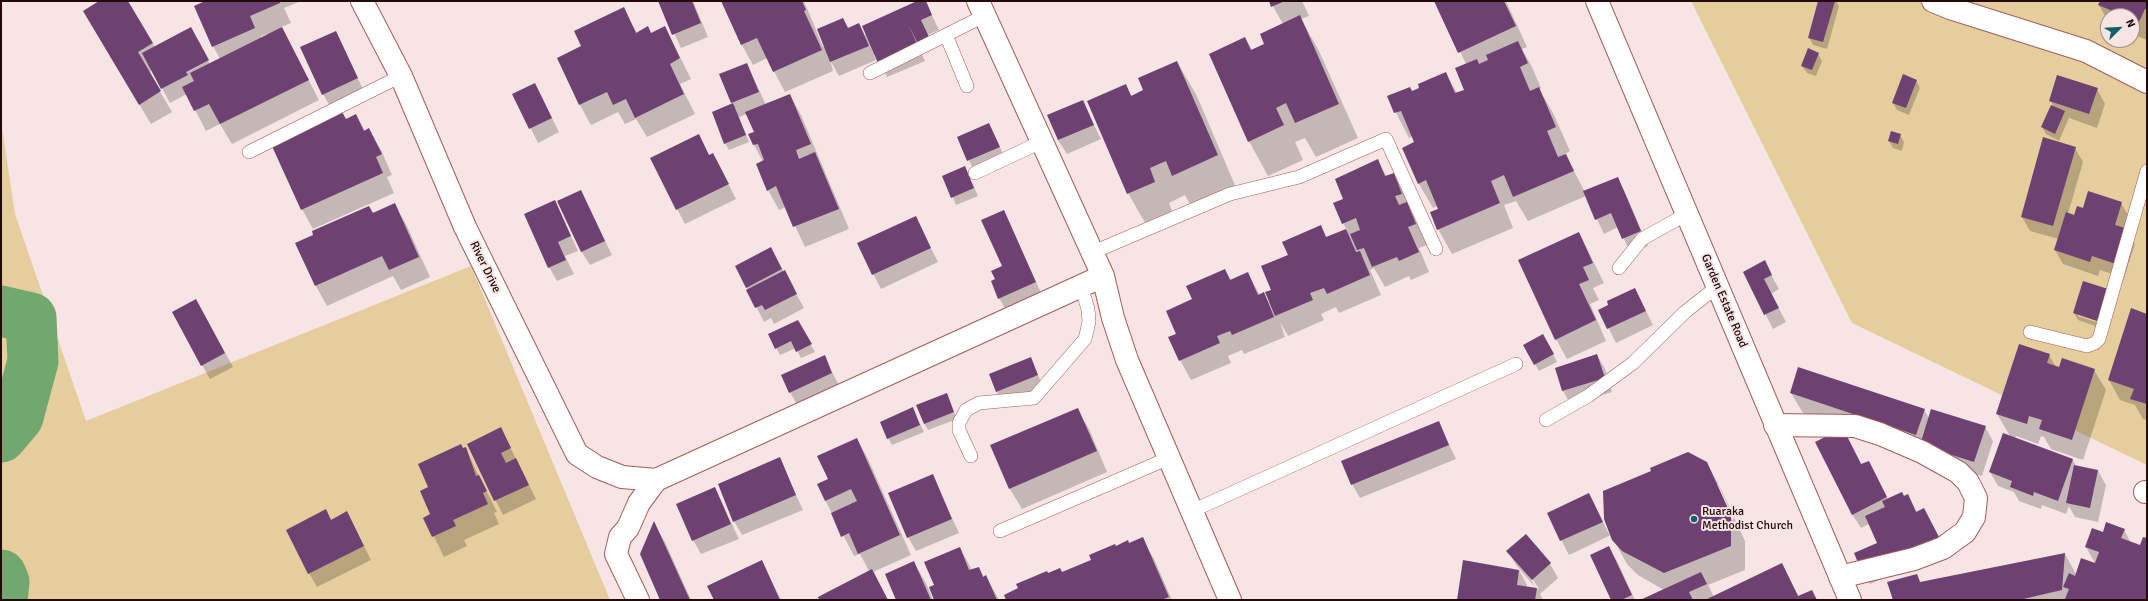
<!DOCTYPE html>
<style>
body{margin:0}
#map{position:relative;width:2148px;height:601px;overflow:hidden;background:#f6e5e4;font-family:Signika,sans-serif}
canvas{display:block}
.frame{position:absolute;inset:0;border:2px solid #240909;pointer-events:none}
.north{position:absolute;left:2100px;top:8px;width:40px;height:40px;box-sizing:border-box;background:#f6e5e4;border:1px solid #a28d8c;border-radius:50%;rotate:66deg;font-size:11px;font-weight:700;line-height:16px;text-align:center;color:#240909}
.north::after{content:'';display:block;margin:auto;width:14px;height:18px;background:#106167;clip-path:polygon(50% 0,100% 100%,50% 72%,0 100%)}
</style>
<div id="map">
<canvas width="2148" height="601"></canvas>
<div class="frame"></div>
<div class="north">N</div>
</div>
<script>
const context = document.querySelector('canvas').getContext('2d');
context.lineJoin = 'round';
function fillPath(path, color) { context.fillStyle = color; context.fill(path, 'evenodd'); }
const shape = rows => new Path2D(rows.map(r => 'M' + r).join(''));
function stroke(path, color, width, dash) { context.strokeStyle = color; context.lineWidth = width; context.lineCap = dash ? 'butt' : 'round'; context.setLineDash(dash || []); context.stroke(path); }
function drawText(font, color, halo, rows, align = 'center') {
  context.font = font + ' Signika,sans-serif'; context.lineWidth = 4; context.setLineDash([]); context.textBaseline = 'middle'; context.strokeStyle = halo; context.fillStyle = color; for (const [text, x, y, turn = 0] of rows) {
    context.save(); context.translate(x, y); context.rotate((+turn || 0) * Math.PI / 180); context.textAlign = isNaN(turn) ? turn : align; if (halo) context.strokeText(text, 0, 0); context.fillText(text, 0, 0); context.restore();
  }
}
fillPath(shape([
 [1691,1,2147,1,2147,465,1852,323],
 [2108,16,2132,16,2132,40,2108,40],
 [1,121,15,214,86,421,471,266,610,600,1,600]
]), '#e5cd9e');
fillPath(shape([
 [101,1,127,1,155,47,199,42,210,64,220,59,213,46,207,1,301,1,284,8,291,23,281,27,319,100,232,144,220,124,206,131,187,94,170,103,152,70,149,73,172,112,151,124,96,31],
 [267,34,268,35,261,38,261,36],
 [659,1,693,1,708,37,681,48],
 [722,1,804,1,823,47,843,19,848,28,859,24,865,35,919,1,925,1,939,30,927,35,922,48,916,41,925,61,887,77,876,54,874,55,876,60,839,76,830,60,833,71,785,92,767,58,753,65,742,45],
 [1270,1,1302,1,1309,16,1301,19,1319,51,1358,138,1316,157,1305,138,1295,142,1303,160,1268,176,1249,141,1245,38,1252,50,1266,44,1283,24],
 [1436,1,1506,1,1527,47,1522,49,1532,67,1541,88,1539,89,1553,113,1570,151,1565,154,1585,192,1617,178,1625,192,1648,246,1631,253,1618,227,1604,234,1586,196,1528,221,1516,201,1504,205,1513,228,1452,254,1438,229,1438,206,1433,208,1419,184,1403,148,1416,143,1413,136,1409,138,1388,97,1412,92,1445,73,1457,93,1466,90,1466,64],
 [1819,1,1836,1,1839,6,1827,49,1813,45,1809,37],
 [2101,1,2147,1,2147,40,2132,34,2132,16,2108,16,2108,21,2099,5],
 [623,9,637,33,651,34,665,27,691,79,680,84,695,114,647,137,636,119,625,124,618,112,591,125,580,105,583,46],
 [335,32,365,93,331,108,323,94],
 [1818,54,1822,61,1816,76,1807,73,1802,66],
 [1177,62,1197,96,1237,190,1193,210,1185,195,1169,203,1174,217,1148,228,1128,193,1126,86,1132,96,1144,91],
 [747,64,766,105,790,95,801,115,849,229,805,247,786,207,779,210,768,190,763,162,749,135,755,132,747,114,739,117,749,142,729,150,725,143,733,104,721,74],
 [1916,80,1920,88,1909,115,1897,110,1893,103],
 [535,84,559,132,538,143,514,94],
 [2097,89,2105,104,2097,128,2069,118,2059,141,2046,134,2042,127,2054,107,2050,100],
 [1082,101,1101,139,1067,154,1058,140],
 [356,115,365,131,369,130,381,150,392,175,387,177,394,193,313,229,302,209,346,120],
 [989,124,1007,162,976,175,958,137],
 [1891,132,1900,135,1904,142,1902,151,1893,148,1889,141],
 [2075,148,2083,162,2068,214,2075,216,2083,209,2121,203,2129,217,2127,230,2135,244,2124,278,2100,270,2098,276,2063,264,2055,250,2059,239,2030,231,2022,217],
 [706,150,709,155,713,154,736,199,685,224,677,209],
 [1377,160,1387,177,1393,174,1405,194,1427,245,1419,248,1429,272,1411,280,1409,276,1385,287,1374,268,1370,270,1381,295,1339,313,1336,307,1321,314,1324,320,1288,336,1280,322,1285,337,1244,354,1242,350,1228,356,1231,363,1191,380,1180,360,1177,335,1193,300,1225,270,1231,280,1247,273,1260,295,1263,294,1272,306,1272,290,1289,255,1320,227,1327,238,1347,230,1343,223,1344,200],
 [965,168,978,196,956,205,944,177],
 [581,191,612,255,590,265,581,251],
 [555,202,578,251,565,256,574,274,557,281,549,267],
 [394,204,406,224,430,277,401,290,393,276,327,306,316,286,297,244],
 [1003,211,1043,297,1007,312,999,298,996,280,1003,267],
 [915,217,938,262,881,289,858,244],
 [1579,233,1604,283,1593,288,1599,300,1590,304,1606,341,1567,359,1556,339],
 [1764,262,1779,289,1771,294,1786,322,1773,329,1744,272],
 [779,263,804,308,774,324,771,318,764,322,736,266],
 [2084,282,2107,290,2112,297,2101,328,2078,320,2074,313],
 [2078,314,2102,322,2102,324,2078,316],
 [1635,289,1653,325,1616,343,1600,311],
 [204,314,233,367,210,379,202,365],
 [2147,315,2147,420,2143,419,2135,405,2120,400,2109,380],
 [797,321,815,352,801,358,796,348,780,355,776,348],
 [1547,342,1557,362,1539,371,1524,345],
 [1597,355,1605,369,1612,392,1571,405,1563,391,1556,368],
 [2049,355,2056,367,2094,370,2106,390,2083,460,2051,449,2044,437,2041,436,2038,444,2016,436,2015,438,2073,460,2076,466,2098,471,2106,485,2098,522,2075,517,2069,506,2066,514,2042,505,2041,509,2019,501,2014,492,1998,486,1990,472,2010,436,1997,414],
 [824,357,840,387,798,406,790,392],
 [1030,358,1045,390,1005,406,997,392],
 [1791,393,1924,410,1929,418,1985,427,1993,441,1982,476,1929,459,1926,454,1803,413],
 [946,394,957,419,928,430,924,423],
 [913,409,924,432,892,445,888,438],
 [1077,409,1089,429,1107,472,1022,509,1010,489,992,446],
 [1439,423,1456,459,1360,498,1352,484],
 [501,429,536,499,503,515,468,445],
 [857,439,868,459,911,555,873,572,888,600,820,600,869,571,860,554,854,556,825,500,829,479],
 [1850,443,1862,465,1876,476,1888,499,1908,495,1917,512,1932,524,1946,551,1870,584,1862,570,1878,544,1869,524,1861,528,1852,514],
 [465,448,497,512,494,513,499,524,464,540,467,546,444,557,425,518,432,515,429,488],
 [779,459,803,510,742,535,734,521],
 [1706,462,1720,487,1745,541,1745,570,1708,585,1714,597,1782,565,1799,597,1812,591,1817,600,1642,600,1664,590,1638,575,1627,564,1611,535,1569,555,1548,514,1589,494,1609,534],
 [1716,484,1718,484,1734,519,1732,520],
 [932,475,959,533,916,551,908,537],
 [715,488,739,539,701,554,693,540],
 [326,511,331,520,347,513,371,560,317,587,309,573],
 [654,523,665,542,691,600,661,600],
 [2124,530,2131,543,2140,546,2147,540,2147,600,1894,600,1917,575,1921,583,2065,554,2076,574,2096,565,2086,547,2104,533],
 [1525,536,1550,564,1558,578,1540,594,1543,600,1458,600,1519,570,1527,585,1526,588,1539,589,1530,575,1529,576,1535,587,1516,565,1508,551],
 [1142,539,1154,559,1172,600,1007,600,1048,574,1062,573,1092,560,1116,547,1129,544],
 [1608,547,1617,561,1635,600,1612,600],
 [960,548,972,570,979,568,984,577,986,576,999,600,935,600,935,586],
 [762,562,781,600,715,600],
 [914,563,926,583,933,600,898,600]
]), '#0003');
stroke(shape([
 [1,311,31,318,33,361,18,417,1,437],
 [1,575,4,582,2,600]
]), '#72a86f', 51);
fillPath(shape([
 [99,1,128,1,153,43,138,52,161,91,139,105,83,11],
 [205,1,280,1,280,3,250,16,255,28,212,47,194,6],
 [658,1,692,1,701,23,672,35],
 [721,1,802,1,806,10,804,11,822,50,773,72,757,38,741,45],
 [917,1,926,1,932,15,921,20,929,37,917,42,909,26,918,46,878,63,862,26],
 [1269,1,1285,1,1271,7],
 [1434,1,1504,1,1516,26,1458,53],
 [1818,1,1835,1,1823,42,1808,38],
 [2100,1,2147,1,2147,10,2145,9,2139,22,2132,19,2132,16,2125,16,2098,5],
 [624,7,636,33,648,26,651,33,665,26,680,58,670,64,684,94,635,118,626,99,613,105,607,92,579,105,557,58,581,46,574,31],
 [1300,15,1339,104,1295,123,1286,103,1276,108,1284,125,1248,142,1209,54,1245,37,1251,50,1264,44,1260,34],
 [843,18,848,28,859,23,869,46,830,62,817,29],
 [191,27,209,60,186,72,188,75,161,89,142,53],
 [282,27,309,80,220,124,209,104,194,111,182,87,194,81,190,73],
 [336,31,358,78,322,95,300,47],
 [1518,41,1528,63,1520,67,1530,91,1539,87,1556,127,1547,131,1558,157,1566,154,1574,171,1513,197,1504,175,1491,181,1500,203,1437,230,1430,212,1438,209,1426,180,1418,184,1402,148,1414,142,1401,111,1394,113,1387,96,1410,87,1412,91,1419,88,1418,84,1446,72,1455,93,1464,90,1455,68,1477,59,1479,64,1488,60,1486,55],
 [1808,48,1819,53,1812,70,1801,66],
 [1177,61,1218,155,1172,176,1166,161,1150,168,1155,182,1127,194,1087,101,1126,84,1131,96,1143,90,1138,78],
 [747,63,759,92,731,103,719,74],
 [1903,74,1917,80,1906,108,1892,103],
 [2057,75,2098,88,2089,114,2049,101],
 [535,83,552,118,529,129,512,94],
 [790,94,811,144,796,150,799,159,815,152,839,209,793,227,776,186,767,191,756,164,764,160,758,144,753,145,748,134,754,132,745,112],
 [1083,100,1094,125,1058,140,1047,115],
 [733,103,746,135,724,144,712,112],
 [2051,105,2065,111,2055,134,2041,127],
 [342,112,346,119,356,114,364,131,369,128,382,154,376,157,383,173,301,210,271,144],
 [989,123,1000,147,967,161,957,137],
 [1891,131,1901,134,1898,144,1888,141],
 [699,134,709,155,713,153,729,184,676,210,650,158],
 [2043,137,2076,147,2053,226,2021,217],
 [1378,159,1385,176,1394,173,1402,194,1395,196,1399,205,1407,202,1416,224,1408,227,1419,252,1399,261,1397,257,1372,267,1364,248,1357,250,1350,234,1360,230,1356,218,1342,224,1333,203,1343,199,1335,179],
 [965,166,974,188,951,198,942,176],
 [1618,177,1641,231,1622,239,1611,213,1595,220,1583,191],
 [581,190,605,241,581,252,557,201],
 [2088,191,2122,202,2115,225,2128,229,2116,264,2092,256,2090,262,2054,250,2066,212,2074,215,2077,206,2083,208],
 [555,200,571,236,558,242,566,260,548,268,524,214],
 [395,203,419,257,389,270,382,256,315,286,295,243,313,235,312,231,369,206,373,213],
 [1004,210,1036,282,998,299,991,281,995,279,991,271,1002,266,981,220],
 [916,216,931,248,872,275,857,243],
 [1321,225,1326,237,1346,229,1356,252,1360,251,1370,275,1327,294,1324,288,1310,293,1313,300,1275,316,1265,292,1271,290,1261,266,1288,255,1282,242],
 [1579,232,1593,263,1583,267,1589,280,1579,284,1596,320,1555,340,1518,260],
 [771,247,782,269,746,288,735,266],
 [1765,260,1772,275,1764,279,1779,308,1764,315,1743,272],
 [1225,269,1230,280,1248,272,1258,295,1264,292,1274,317,1232,335,1230,331,1217,336,1220,343,1179,361,1168,337,1176,334,1166,311,1192,299,1186,286],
 [785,270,797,294,765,310,762,305,755,308,746,290],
 [2083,281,2108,289,2097,321,2073,313],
 [1635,288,1646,311,1607,329,1598,310,1608,305,1607,301],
 [196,299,225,353,201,366,172,312],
 [2131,308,2147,314,2147,404,2130,399,2134,389,2108,380],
 [798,320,812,344,796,352,791,341,775,349,768,334],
 [1543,334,1554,354,1534,365,1523,345],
 [2019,344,2050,354,2047,363,2059,367,2062,358,2095,369,2072,440,2039,429,2042,420,2029,416,2027,424,1996,414],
 [1597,354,1605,378,1562,391,1555,368],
 [825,355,832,373,789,393,781,375],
 [1031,357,1038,375,996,392,989,374],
 [1798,367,1925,409,1916,435,1790,393],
 [947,393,954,412,924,424,916,405],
 [913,407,920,425,887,439,880,422],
 [1078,408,1097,451,1009,489,990,445],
 [1931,409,1986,426,1974,462,1920,445],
 [1439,421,1449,445,1351,485,1341,461],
 [501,427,511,448,501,453,506,463,516,458,529,485,494,501,467,444],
 [1843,428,1861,464,1869,461,1887,497,1852,515,1815,442],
 [2003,433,2073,459,2058,501,2034,492,2033,496,2010,487,2012,481,1989,472],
 [857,438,900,535,858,554,849,533,841,537,831,513,857,501,851,489,825,501,817,484,828,479,817,456],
 [461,444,463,448,466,447,476,476,479,475,487,491,483,493,488,504,453,520,456,526,432,537,423,518,430,514,420,491,428,487,418,464],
 [1688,452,1707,462,1731,515,1731,546,1664,573,1622,551,1612,540,1604,519,1603,491,1651,471,1650,468],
 [780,457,796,495,733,522,718,484],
 [2074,465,2098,470,2090,508,2066,503],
 [933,474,952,519,907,538,888,493],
 [715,487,731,524,692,541,676,504],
 [1902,492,1904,496,1908,494,1916,512,1924,508,1939,537,1861,570,1854,553,1877,543,1865,516,1885,507,1882,501],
 [1589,493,1603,522,1560,541,1547,513],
 [326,509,331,520,347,511,364,546,308,574,286,530],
 [654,521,690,600,660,600,640,554],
 [2106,522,2125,529,2121,538,2140,545,2143,537,2147,538,2147,600,2065,599,2069,589,2063,587,2069,573,2075,576,2081,558,2095,563,2099,552,2085,547,2092,528,2103,532],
 [1526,534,1551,563,1532,580,1506,551],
 [1143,537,1169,597,1161,600,1006,600,1004,595,1018,588,1016,584,1047,571,1048,573,1060,568,1062,572,1091,560,1089,555,1115,544,1116,546,1128,540,1129,543],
 [1609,546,1632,595,1621,600,1611,600,1590,555],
 [960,547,969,570,979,567,983,577,986,575,997,600,934,600,929,587,934,585,924,562],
 [2065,553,2062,590,2019,600,1893,600,1887,582,1917,574,1920,582],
 [762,560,780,600,714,600,707,586],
 [1463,560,1519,570,1517,585,1537,588,1535,600,1457,600],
 [914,561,931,600,896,600,885,574],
 [1782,563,1798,596,1812,590,1817,600,1705,600],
 [872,569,888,600,819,600,818,597],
 [1701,572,1707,584,1689,592,1693,600,1640,600]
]), '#6d4172');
const lane = shape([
 [946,35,967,86],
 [870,73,984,16],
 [249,152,401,76],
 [975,173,1041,142],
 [1091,253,1230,194,1299,177,1386,139,1436,249],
 [1619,268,1642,239,1687,214],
 [2030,332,2087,346,2095,343,2099,339,2147,171],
 [1546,420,1588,396,1633,363,1685,312,1718,286],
 [971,456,959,430,959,423,966,410,979,403,1034,398,1085,339,1089,322,1088,309,1081,286],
 [1192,511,1516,364],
 [1000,531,1169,458]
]);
const street = shape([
 [362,1,401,76,465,227,577,454,597,467,622,477,656,480],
 [978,1,1103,276,1113,318,1127,360,1230,600],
 [1933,1,1950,8,2086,51,2147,82],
 [1775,425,1855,426,1880,434,1922,452,1958,472,1968,482,1976,498,1974,517,1965,532,1943,548,1914,559,1840,577],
 [2145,492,2147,492],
 [638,600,616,554,620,537,628,528,639,503,656,480,1103,276]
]);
const secondary = shape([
 [1597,1,1850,600]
]);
stroke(lane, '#a45c59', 14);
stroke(street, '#a45c59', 24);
stroke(secondary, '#a45c59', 24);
stroke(lane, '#fff', 13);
stroke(street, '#fff', 22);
stroke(secondary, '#fff', 22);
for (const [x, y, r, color] of [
 [1694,519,4,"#106167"]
]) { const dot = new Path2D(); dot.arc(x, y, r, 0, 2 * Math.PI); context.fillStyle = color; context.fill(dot); stroke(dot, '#f6e5e4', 1.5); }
drawText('12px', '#240909', '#f6e5e4', [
 ["River Drive",485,267,64],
 ["Garden Estate Road",1724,301,67]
]);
drawText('12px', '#240909', '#f6e5e4', [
 ["Ruaraka",1702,512],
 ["Methodist Church",1702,526]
], 'left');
</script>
